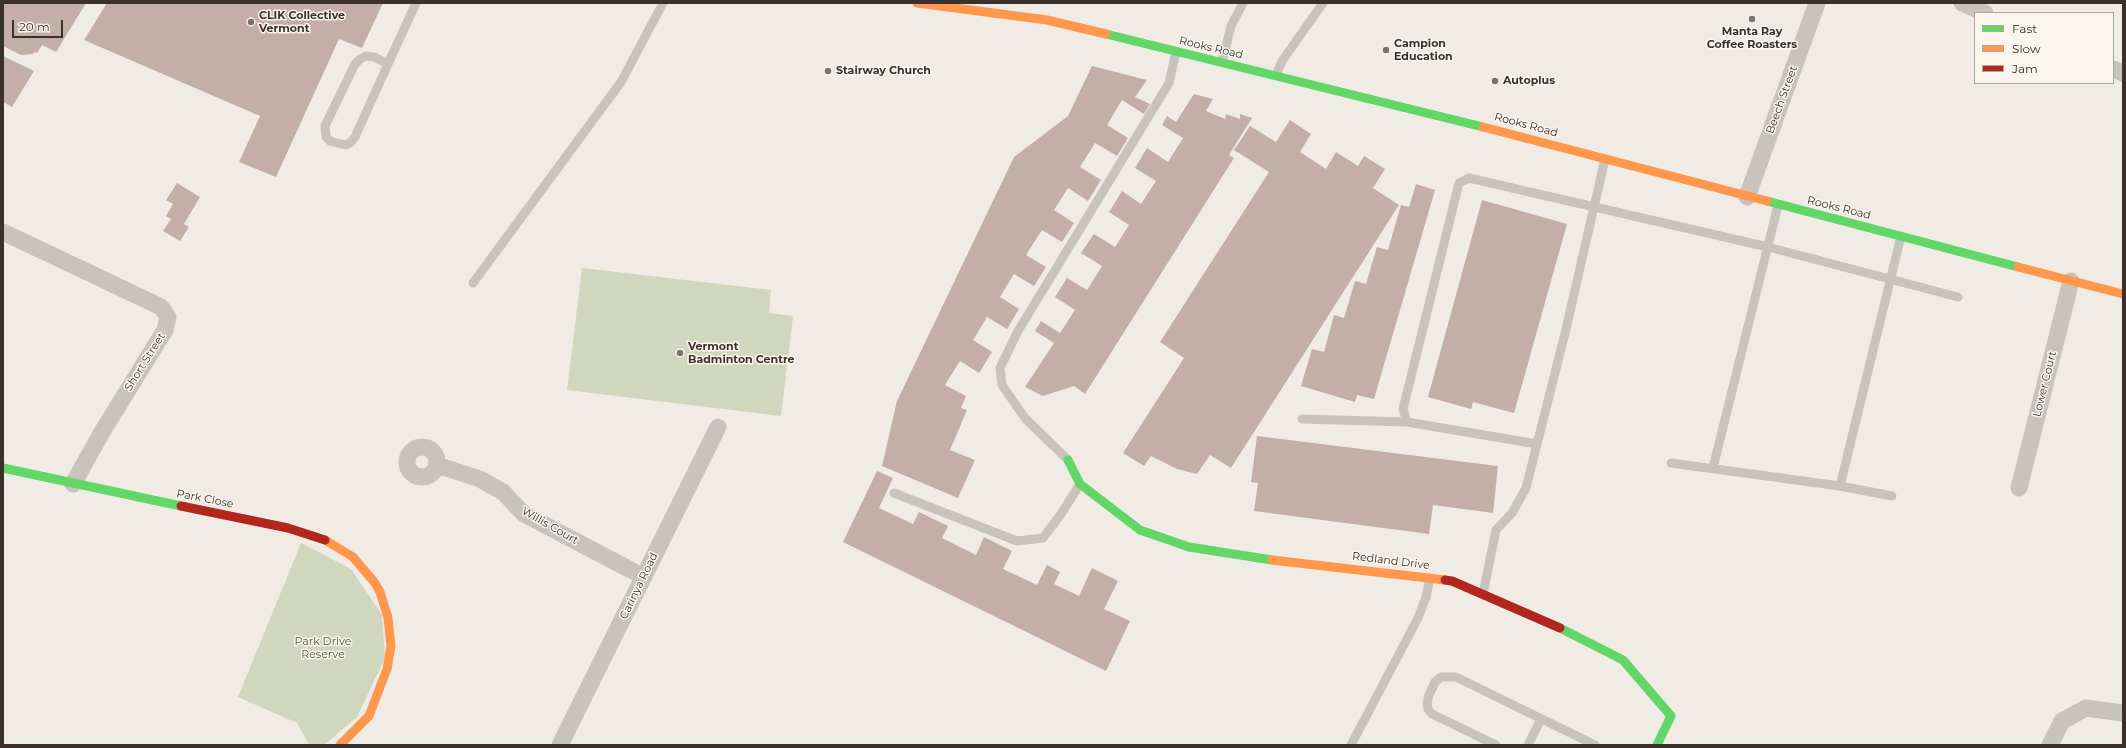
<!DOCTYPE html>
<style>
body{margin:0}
#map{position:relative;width:2126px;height:748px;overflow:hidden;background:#f0ebe5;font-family:Montserrat,sans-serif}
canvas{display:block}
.frame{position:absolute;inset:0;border:4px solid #3b302b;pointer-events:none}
.legend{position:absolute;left:1974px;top:12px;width:140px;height:72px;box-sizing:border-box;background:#fbf5ee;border:1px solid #aea6a0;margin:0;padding:5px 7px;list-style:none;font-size:12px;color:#3b302b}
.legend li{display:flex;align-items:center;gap:8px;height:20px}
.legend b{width:20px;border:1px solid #aea6a0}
.scale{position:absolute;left:12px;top:20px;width:51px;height:18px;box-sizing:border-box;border:2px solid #3b302b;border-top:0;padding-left:5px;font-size:12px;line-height:14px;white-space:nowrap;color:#3b302b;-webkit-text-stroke:3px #fbf5ee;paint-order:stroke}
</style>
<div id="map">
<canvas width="2126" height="748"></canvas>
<div class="frame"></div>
<ul class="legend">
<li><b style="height:5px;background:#63d668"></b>Fast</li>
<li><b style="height:5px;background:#ff974d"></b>Slow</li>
<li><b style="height:5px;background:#b3261e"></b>Jam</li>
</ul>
<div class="scale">20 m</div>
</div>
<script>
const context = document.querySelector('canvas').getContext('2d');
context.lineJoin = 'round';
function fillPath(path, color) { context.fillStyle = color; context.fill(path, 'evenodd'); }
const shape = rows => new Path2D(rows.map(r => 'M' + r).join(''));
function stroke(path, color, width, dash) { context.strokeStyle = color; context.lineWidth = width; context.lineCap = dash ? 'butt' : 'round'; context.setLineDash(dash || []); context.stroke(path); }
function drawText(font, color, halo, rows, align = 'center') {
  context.font = font + ' Montserrat,sans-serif'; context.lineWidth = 3; context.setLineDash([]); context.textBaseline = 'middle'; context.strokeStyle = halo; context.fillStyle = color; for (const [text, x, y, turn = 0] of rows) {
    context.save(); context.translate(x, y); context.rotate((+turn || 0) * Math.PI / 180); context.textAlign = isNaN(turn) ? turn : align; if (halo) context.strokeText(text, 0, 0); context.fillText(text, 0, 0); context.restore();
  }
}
fillPath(shape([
 [582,268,771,290,769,313,793,316,781,416,567,390],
 [301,543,351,569,382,615,385,658,357,717,324,745,309,745,297,723,238,697]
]), '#d1d6bf');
fillPath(shape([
 [3,3,86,3,56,52,42,45,37,53,35,52,33,54,21,55,3,46],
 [107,3,383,3,362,48,339,39,276,177,239,162,260,116,84,40],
 [3,56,34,71,12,107,3,102],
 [1092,66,1147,80,1135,97,1150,104,1144,114,1122,100,1107,125,1128,138,1117,156,1095,143,1080,167,1101,180,1088,201,1068,188,1054,210,1074,223,1062,242,1042,230,1026,255,1046,267,1034,286,1014,274,1000,297,1019,309,1007,329,987,317,973,340,992,352,979,373,960,361,945,385,966,396,961,408,967,410,950,450,975,460,958,498,882,466,897,401,1014,157,1068,116],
 [1194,94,1213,99,1206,111,1225,119,1226,114,1240,119,1240,114,1252,118,1229,155,1234,158,1085,394,1074,386,1043,396,1025,387,1054,343,1035,331,1041,321,1060,333,1075,310,1055,297,1067,278,1087,290,1102,266,1081,253,1094,234,1115,247,1129,225,1109,212,1122,191,1141,204,1156,181,1135,168,1147,148,1168,162,1183,138,1162,125,1167,116,1176,122],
 [1290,120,1311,134,1300,152,1326,169,1336,152,1358,166,1364,156,1385,169,1373,188,1399,205,1231,468,1210,455,1197,474,1177,469,1151,456,1144,466,1123,453,1184,358,1160,342,1269,172,1234,150,1250,126,1276,142],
 [177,183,200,197,184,224,189,227,180,241,163,231,171,219,166,216,173,204,166,200],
 [1416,184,1435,190,1374,399,1357,395,1355,402,1301,386,1312,349,1324,352,1334,315,1344,318,1355,281,1366,284,1377,247,1388,250,1401,205,1409,207],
 [1482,200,1567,224,1514,413,1473,402,1471,409,1428,397],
 [1257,436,1498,466,1493,513,1433,505,1429,534,1254,511,1258,483,1251,482],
 [877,471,893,478,879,508,913,524,919,512,948,526,942,538,976,555,984,537,1012,551,1003,569,1037,585,1047,565,1060,572,1054,584,1079,596,1092,568,1118,581,1104,609,1130,621,1106,671,843,542]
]), '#c3afa7');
stroke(shape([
 [1222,62,1231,26,1243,3],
 [388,64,374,57,366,56,360,59,355,64,325,126,326,137,330,141,345,145,350,143,355,137,388,64,416,3],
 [1276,75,1282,61,1323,3],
 [473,283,621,82,663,3],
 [1302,419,1407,422],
 [1537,444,1407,422,1403,409,1459,183,1469,178,1768,247,1958,297],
 [1068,460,1025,418,1002,385,1000,368,1018,331,1169,83,1176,52],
 [1671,463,1840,486,1901,236],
 [1713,468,1778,205],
 [1840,486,1892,496],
 [894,493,1017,541,1043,538,1061,514,1080,484],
 [1483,594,1496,530,1512,513,1526,488,1566,329,1605,159],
 [1351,745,1418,618,1426,597,1430,578],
 [1496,745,1432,714,1428,709,1427,703,1429,695,1435,682,1441,677,1456,677,1595,745],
 [1528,745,1541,719]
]), '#c9c3be', 9);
stroke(shape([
 [1962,3,1985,13],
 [2113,69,2123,73],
 [1747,197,1817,3],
 [3,232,161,307,168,317,165,330,102,432,73,484],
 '407 462a15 15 0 1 1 30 0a15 15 0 1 1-30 0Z',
 [437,465,480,479,503,492,524,514,644,577],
 [2019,488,2071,281],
 [560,745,718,427],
 [2050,745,2062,721,2086,708,2123,713]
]), '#c9c3be', 17);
stroke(shape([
 [1106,34,1483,127],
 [1767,201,2018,267],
 [1068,460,1080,484,1140,530,1189,547,1272,560],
 [3,468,181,506],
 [1560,628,1623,660,1671,716,1657,745]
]), '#63d668', 9);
stroke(shape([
 [917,3,1047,20,1106,34],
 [1483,127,1767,201],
 [2018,267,2123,294],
 [325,540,353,557,375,583,380,592,388,618,391,646,387,669,369,716,340,745],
 [1272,560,1445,580]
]), '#ff974d', 9);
stroke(shape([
 [181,506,288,528,325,540],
 [1445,580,1452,581,1560,628]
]), '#b3261e', 9);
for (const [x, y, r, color] of [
 [1752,19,4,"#7a716c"],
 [251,22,4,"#7a716c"],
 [1386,50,4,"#7a716c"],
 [828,71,4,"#7a716c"],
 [1495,81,4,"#7a716c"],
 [680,353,4,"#7a716c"]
]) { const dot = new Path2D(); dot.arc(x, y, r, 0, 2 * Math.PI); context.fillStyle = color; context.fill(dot); stroke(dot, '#fbf5ee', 1.5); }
drawText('bold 11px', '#3b302b', '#fbf5ee', [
 ["CLIK Collective",259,16],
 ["Vermont",259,29],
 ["Manta Ray",1752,32,"center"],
 ["Coffee Roasters",1752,45,"center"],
 ["Campion",1394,44],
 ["Education",1394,57],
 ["Stairway Church",836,71],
 ["Autoplus",1503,81],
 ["Vermont",688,347],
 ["Badminton Centre",688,360]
], 'left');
drawText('11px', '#3b302b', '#fbf5ee', [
 ["Rooks Road",1211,48,13],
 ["Beech Street",1782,100,-70],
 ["Rooks Road",1526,125,15],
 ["Rooks Road",1839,208,14],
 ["Short Street",145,362,-58],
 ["Lower Court",2045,384,-76],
 ["Park Close",205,499,11],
 ["Willis Court",550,526,30],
 ["Redland Drive",1391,561,7],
 ["Carinya Road",639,586,-64]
]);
drawText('11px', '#4a5a2e', '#fbf5ee', [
 ["Park Drive",323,642],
 ["Reserve",323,655]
]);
</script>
